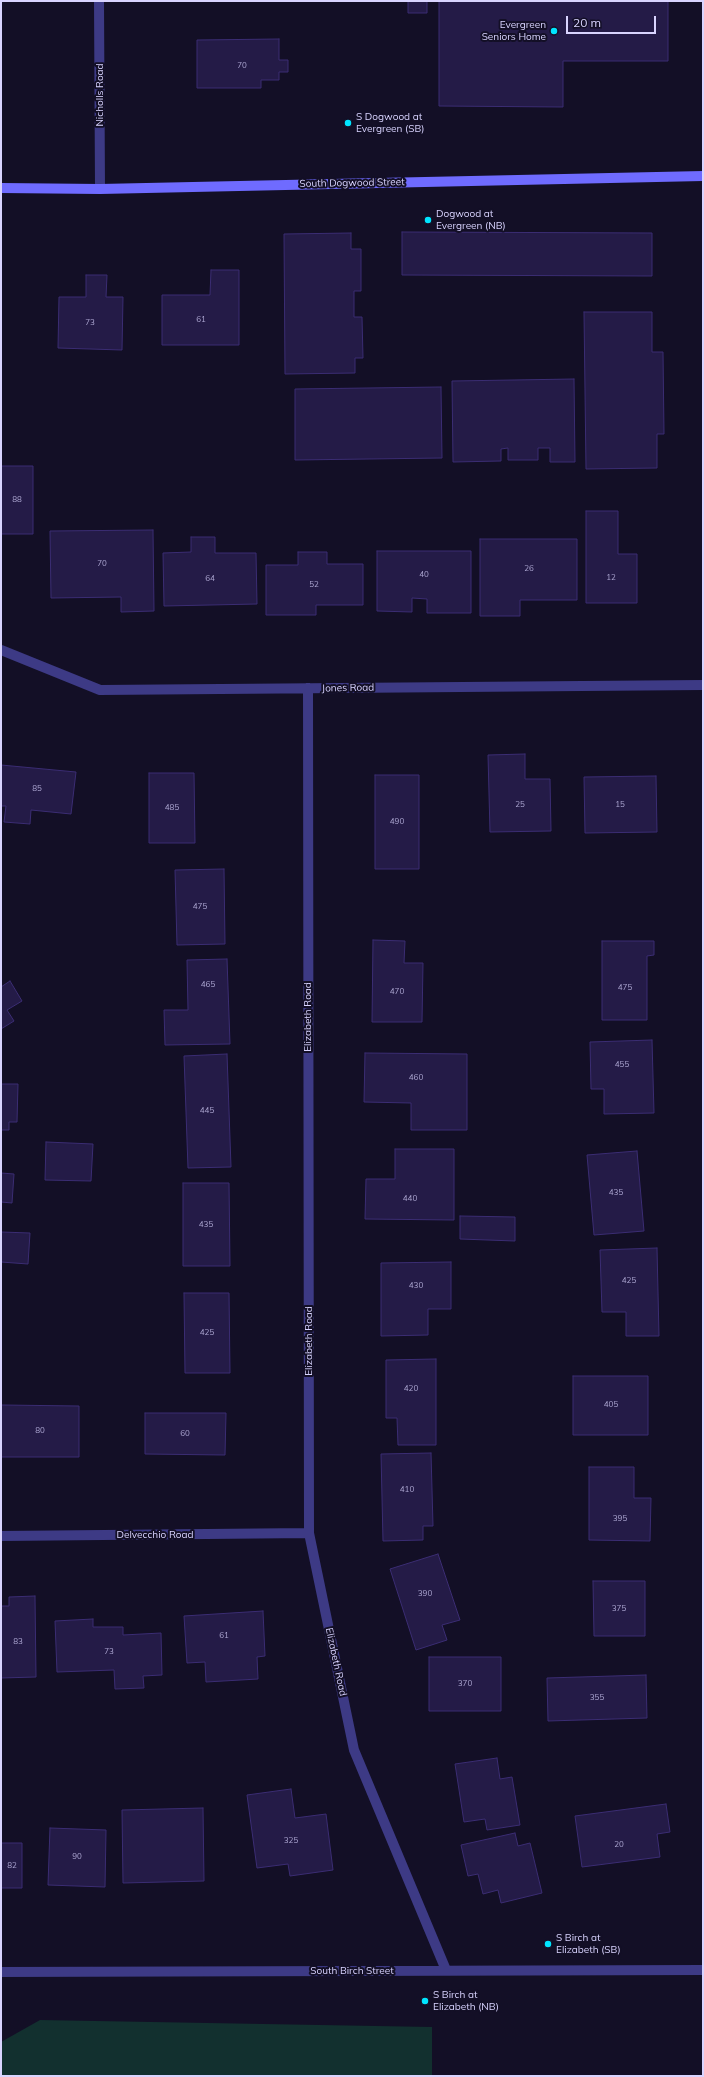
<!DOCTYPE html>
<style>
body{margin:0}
#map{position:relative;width:704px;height:2077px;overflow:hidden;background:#130f26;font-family:Mulish,sans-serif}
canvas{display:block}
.frame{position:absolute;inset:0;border:2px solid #d9d4ff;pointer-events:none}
.scale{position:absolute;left:566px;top:16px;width:90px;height:18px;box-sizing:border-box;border:2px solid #d9d4ff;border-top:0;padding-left:5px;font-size:12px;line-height:14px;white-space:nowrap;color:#d9d4ff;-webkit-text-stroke:3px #130f26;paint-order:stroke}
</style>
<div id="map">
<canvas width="704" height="2077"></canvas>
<div class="frame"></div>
<div class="scale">20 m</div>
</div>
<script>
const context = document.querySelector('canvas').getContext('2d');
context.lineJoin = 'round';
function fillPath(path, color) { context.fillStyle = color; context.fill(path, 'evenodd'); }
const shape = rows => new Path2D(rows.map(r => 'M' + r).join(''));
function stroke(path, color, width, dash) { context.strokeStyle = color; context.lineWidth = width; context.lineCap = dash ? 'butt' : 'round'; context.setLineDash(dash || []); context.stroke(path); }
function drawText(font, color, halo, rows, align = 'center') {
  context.font = font + ' Mulish,sans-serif'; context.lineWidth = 4; context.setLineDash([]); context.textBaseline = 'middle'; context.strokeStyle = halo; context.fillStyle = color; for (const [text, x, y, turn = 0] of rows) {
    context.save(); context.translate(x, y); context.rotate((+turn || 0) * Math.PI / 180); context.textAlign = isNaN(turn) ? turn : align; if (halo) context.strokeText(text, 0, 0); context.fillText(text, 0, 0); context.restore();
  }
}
fillPath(shape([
 [40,2020,432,2027,432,2076,1,2076,1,2042]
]), '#12302f');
const building = shape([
 [371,1,427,1,427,13,408,13,408,1,371,1],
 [439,1,668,1,668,61,563,61,563,107,439,106,439,1],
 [279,39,279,60,288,60,288,72,279,72,279,80,261,80,261,88,197,88,197,40,279,39],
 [402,232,652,233,652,276,402,275,402,232],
 [351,233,351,249,361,249,361,291,354,291,354,317,362,317,363,358,355,358,355,373,285,374,284,234,351,233],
 [211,270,239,270,239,345,162,345,162,295,210,295,211,270],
 [86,275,107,275,106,297,123,297,122,350,58,348,59,297,86,297,86,275],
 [584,312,652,312,652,352,663,352,664,434,657,434,657,468,586,469,584,312],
 [574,379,575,462,550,462,550,448,538,448,538,460,508,460,508,448,501,449,501,461,453,462,452,381,574,379],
 [441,387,442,458,295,460,295,389,441,387],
 [1,466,33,466,33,534,1,534,1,466],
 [586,511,618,511,618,554,637,554,637,603,586,603,586,511],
 [153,530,154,611,121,612,121,597,51,598,50,531,153,530],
 [191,537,215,537,215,553,256,553,257,604,164,606,163,553,191,552,191,537],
 [480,539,577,539,577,600,520,600,520,616,480,616,480,539],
 [377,551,471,551,471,613,427,613,427,599,412,598,412,612,377,611,377,551],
 [298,552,327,552,327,564,363,564,363,605,316,605,316,615,266,615,266,565,298,565,298,552],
 [525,754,525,779,550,779,551,831,490,832,488,755,525,754],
 [1,765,76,772,71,814,31,810,30,824,4,822,6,806,1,806,1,765],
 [149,773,194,773,195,843,149,843,149,773],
 [375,775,419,775,419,869,375,869,375,775],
 [656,776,657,832,585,833,584,777,656,776],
 [224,869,225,944,177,945,175,870,224,869],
 [373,940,405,941,404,963,423,963,422,1022,372,1022,373,940],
 [602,941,654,941,654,955,647,956,647,1020,602,1020,602,941],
 [227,959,230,1044,165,1045,164,1010,188,1010,187,960,227,959],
 [10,981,22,1001,7,1010,14,1021,1,1029,1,987,10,981],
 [652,1040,654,1113,604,1114,604,1089,591,1089,590,1042,652,1040],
 [365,1053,467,1054,467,1130,411,1130,411,1103,364,1102,365,1053],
 [227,1054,231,1167,188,1168,184,1056,227,1054],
 [1,1084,18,1084,17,1122,9,1122,9,1130,1,1130,1,1084],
 [46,1142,93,1144,91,1181,45,1180,46,1142],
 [395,1149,454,1149,454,1220,365,1219,366,1179,395,1179,395,1149],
 [637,1151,644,1231,594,1235,587,1155,637,1151],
 [1,1173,14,1174,12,1203,1,1202,1,1173],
 [183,1183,229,1183,230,1266,183,1266,183,1183],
 [460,1216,515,1217,515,1241,460,1239,460,1216],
 [1,1232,30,1233,28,1264,1,1262,1,1232],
 [657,1248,659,1336,626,1336,626,1312,602,1312,600,1250,657,1248],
 [451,1262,451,1309,428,1309,428,1335,381,1336,381,1263,451,1262],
 [184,1293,229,1293,230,1373,185,1373,184,1293],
 [436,1359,436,1445,398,1445,397,1418,386,1418,386,1360,436,1359],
 [573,1376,648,1376,648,1435,573,1435,573,1376],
 [1,1405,79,1406,79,1457,1,1457,1,1405],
 [145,1413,226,1413,225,1455,145,1454,145,1413],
 [431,1453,433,1526,423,1526,423,1540,383,1541,381,1454,431,1453],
 [589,1467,634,1467,634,1498,651,1498,650,1541,589,1540,589,1467],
 [438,1554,460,1620,442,1625,447,1640,416,1650,390,1569,438,1554],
 [593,1581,645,1581,645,1636,594,1636,593,1581],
 [35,1596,36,1677,1,1678,1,1606,9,1606,9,1597,35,1596],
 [263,1611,265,1656,257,1657,258,1679,206,1682,205,1662,187,1663,184,1616,263,1611],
 [93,1619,93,1627,123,1627,123,1635,161,1633,162,1675,143,1676,144,1688,115,1689,114,1670,57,1672,55,1621,93,1619],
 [429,1657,501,1657,501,1711,429,1711,429,1657],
 [646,1675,647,1718,548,1721,547,1678,646,1675],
 [497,1758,500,1779,512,1777,520,1825,487,1830,485,1819,464,1822,455,1764,497,1758],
 [291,1789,295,1818,326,1814,333,1870,290,1876,288,1864,257,1868,247,1795,291,1789],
 [666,1804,670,1832,657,1834,660,1857,582,1867,575,1816,666,1804],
 [203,1808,204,1881,123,1883,122,1810,203,1808],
 [50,1828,106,1830,105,1887,48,1885,50,1828],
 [515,1833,518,1846,530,1843,542,1893,501,1903,498,1890,483,1894,478,1874,468,1876,461,1845,515,1833],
 [1,1843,22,1843,22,1888,1,1888,1,1843]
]);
fillPath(building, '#241b47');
stroke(building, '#3b2d73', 1);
stroke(shape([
 [99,1,100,189],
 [1,650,100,690,703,685],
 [308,688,309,1533,354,1750,446,1970],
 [1,1536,309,1533],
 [1,1972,703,1970]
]), '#3d3a85', 10);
stroke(shape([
 [1,188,100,189,703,176]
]), '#6f6bff', 10);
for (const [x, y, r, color] of [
 [554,31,4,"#00e5ff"],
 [348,123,4,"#00e5ff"],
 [428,220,4,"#00e5ff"],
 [548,1944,4,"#00e5ff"],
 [425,2001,4,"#00e5ff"]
]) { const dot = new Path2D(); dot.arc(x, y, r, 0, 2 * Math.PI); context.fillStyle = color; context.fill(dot); stroke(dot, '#130f26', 1.5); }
drawText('8px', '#aca6d1', null, [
 ["70",242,66],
 ["61",201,320],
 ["73",90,323],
 ["88",17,500],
 ["70",102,564],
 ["26",529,569],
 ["40",424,575],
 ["12",611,578],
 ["64",210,579],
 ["52",314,585],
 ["85",37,789],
 ["25",520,805],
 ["15",620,805],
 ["485",172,808],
 ["490",397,822],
 ["475",200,907],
 ["465",208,985],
 ["475",625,988],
 ["470",397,992],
 ["455",622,1065],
 ["460",416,1078],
 ["445",207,1111],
 ["435",616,1193],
 ["440",410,1199],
 ["435",206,1225],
 ["425",629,1281],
 ["430",416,1286],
 ["425",207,1333],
 ["420",411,1389],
 ["405",611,1405],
 ["80",40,1431],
 ["60",185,1434],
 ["410",407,1490],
 ["395",620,1519],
 ["390",425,1594],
 ["375",619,1609],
 ["61",224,1636],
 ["83",18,1642],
 ["73",109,1652],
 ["370",465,1684],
 ["355",597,1698],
 ["325",291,1841],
 ["20",619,1845],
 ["90",77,1857],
 ["82",12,1866]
]);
drawText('10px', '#d9d4ff', '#130f26', [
 ["Evergreen",546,25,"right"],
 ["Seniors Home",546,37,"right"],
 ["S Dogwood at",356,117],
 ["Evergreen (SB)",356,129],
 ["Dogwood at",436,214],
 ["Evergreen (NB)",436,226],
 ["S Birch at",556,1938],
 ["Elizabeth (SB)",556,1950],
 ["S Birch at",433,1995],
 ["Elizabeth (NB)",433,2007]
], 'left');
drawText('10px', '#d9d4ff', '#130f26', [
 ["Nicholls Road",100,95,-90],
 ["South Dogwood Street",352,183,-1],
 ["Jones Road",348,688,-1],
 ["Elizabeth Road",308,1017,-90],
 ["Elizabeth Road",309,1341,-90],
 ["Delvecchio Road",155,1535],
 ["Elizabeth Road",336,1662,78],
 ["South Birch Street",352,1971]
]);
</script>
